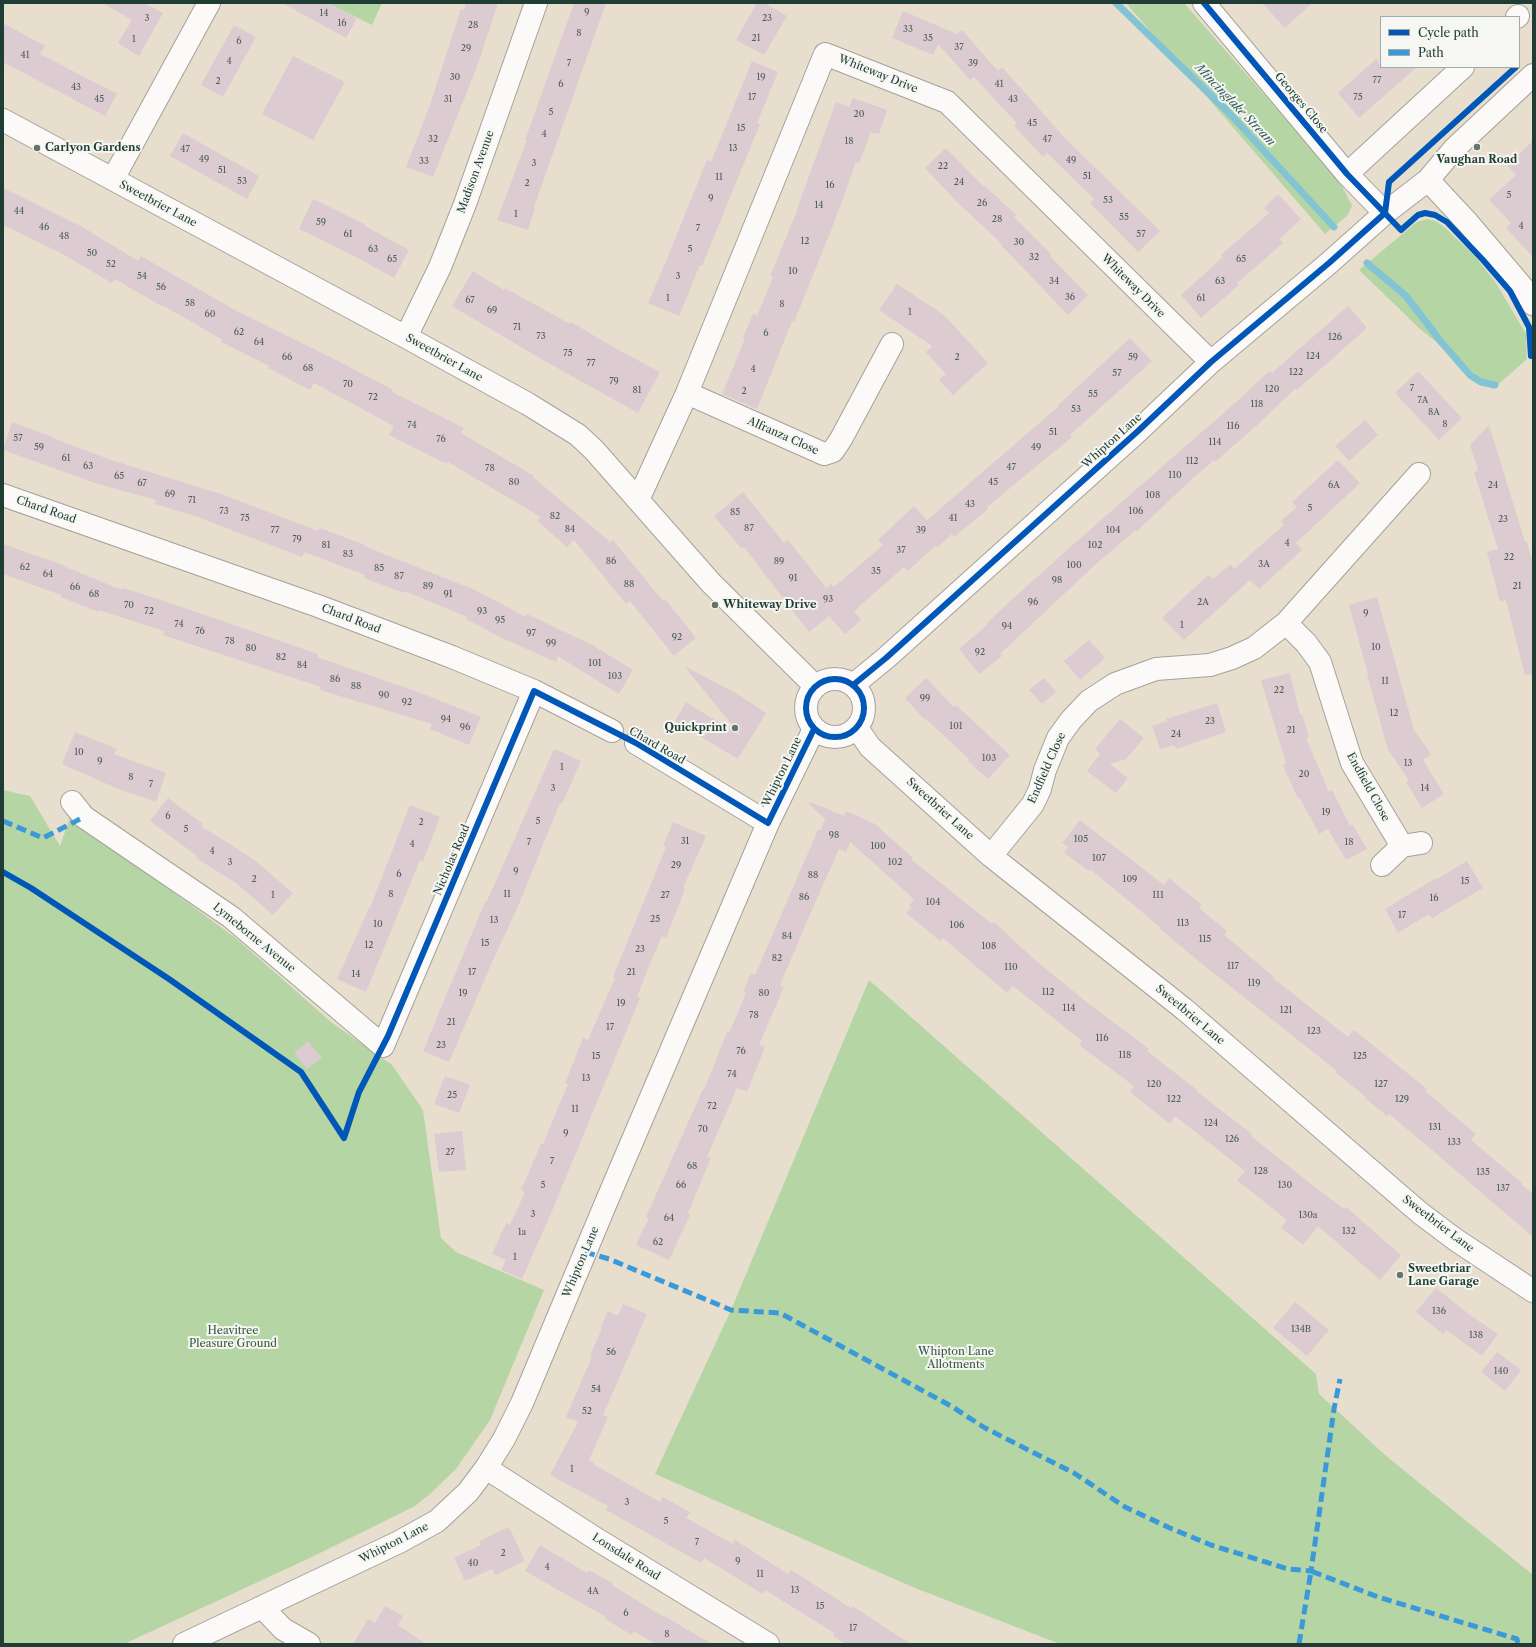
<!DOCTYPE html>
<style>
body{margin:0}
#map{position:relative;width:1536px;height:1647px;overflow:hidden;background:#e8dece;font-family:"Libre Caslon Text",serif}
canvas{display:block}
.frame{position:absolute;inset:0;border:4px solid #1f3d34;pointer-events:none}
.legend{position:absolute;left:1380px;top:16px;width:140px;height:52px;box-sizing:border-box;background:#f6f6f2;border:1px solid #a0aca6;margin:0;padding:5px 7px;list-style:none;font-size:12px;color:#1f3d34}
.legend li{display:flex;align-items:center;gap:8px;height:20px}
.legend b{width:20px;border:1px solid #a0aca6}
</style>
<div id="map">
<canvas width="1536" height="1647"></canvas>
<div class="frame"></div>
<ul class="legend">
<li><b style="height:5px;background:#0057b8"></b>Cycle path</li>
<li><b style="height:5px;background:#3a99d8"></b>Path</li>
</ul>
</div>
<script>
const context = document.querySelector('canvas').getContext('2d');
context.lineJoin = 'round';
function fillPath(path, color) { context.fillStyle = color; context.fill(path, 'evenodd'); }
const shape = rows => new Path2D(rows.map(r => 'M' + r).join(''));
function stroke(path, color, width, dash) { context.strokeStyle = color; context.lineWidth = width; context.lineCap = dash ? 'butt' : 'round'; context.setLineDash(dash || []); context.stroke(path); }
function drawText(font, color, halo, rows, align = 'center') {
  context.font = font + ' "Libre Caslon Text",serif'; context.lineWidth = 4; context.setLineDash([]); context.textBaseline = 'middle'; context.strokeStyle = halo; context.fillStyle = color; for (const [text, x, y, turn = 0] of rows) {
    context.save(); context.translate(x, y); context.rotate((+turn || 0) * Math.PI / 180); context.textAlign = isNaN(turn) ? turn : align; if (halo) context.strokeText(text, 0, 0); context.fillText(text, 0, 0); context.restore();
  }
}
fillPath(shape([
 [328,3,382,3,372,25],
 [1126,3,1184,3,1339,180,1352,206,1347,216,1325,234],
 [1427,219,1436,221,1444,227,1474,255,1496,283,1526,334,1527,359,1493,389,1419,328,1359,270,1417,222],
 [3,790,30,796,60,846,70,817,237,939,331,1022,392,1065,423,1110,441,1238,456,1252,544,1290,490,1420,456,1469,430,1494,415,1506,312,1557,124,1644,3,1644],
 [869,980,1316,1374,1319,1394,1385,1455,1533,1575,1533,1644,1060,1644,915,1588,655,1474,731,1310]
]), '#b6d5a5');
stroke(shape([
 [1116,3,1231,115,1334,227],
 [1367,263,1406,296,1442,343,1470,375,1481,382,1495,385]
]), '#82c4d4', 7);
fillPath(shape([
 [102,3,144,3,163,13,139,56,118,43,132,20],
 [282,3,328,3,357,18,346,38],
 [466,3,498,3,478,64,433,177,406,167,430,105,461,9,464,10],
 [574,3,606,3,534,207,535,208,528,230,497,220,527,140,525,140],
 [757,3,764,3,787,16,764,55,736,40],
 [1262,3,1312,3,1285,28],
 [903,11,957,34,962,30,998,71,1002,67,1064,137,1160,231,1138,252,1090,203,1094,199,1047,153,1043,157,1014,126,1017,123,996,101,974,77,970,80,938,44,933,55,892,38],
 [3,23,45,46,40,54,117,94,105,116,3,62],
 [234,25,256,37,223,97,201,85],
 [293,56,345,82,313,140,262,114],
 [1376,59,1381,67,1417,67,1359,118,1338,93],
 [752,61,778,72,757,123,760,124,702,266,700,265,679,316,648,303,667,259,707,160,711,162],
 [853,98,887,110,879,134,871,132,859,163,856,162,834,223,794,322,792,321,757,409,722,394,745,339,743,338,753,314,757,316,773,277,770,276,798,209,797,209,836,102,849,107],
 [183,133,259,176,247,199,170,156],
 [1533,141,1533,257,1506,228,1511,223,1489,200,1516,175,1507,165],
 [946,148,983,186,984,185,1016,215,1014,217,1051,254,1050,256,1088,295,1068,315,1001,245,1002,244,956,201,925,168],
 [3,188,81,226,138,261,141,256,233,309,342,363,393,390,392,392,464,428,461,433,534,476,533,477,610,542,613,540,663,601,665,599,696,638,674,656,630,601,626,604,574,540,567,547,537,521,541,517,448,462,447,464,389,435,394,426,314,383,310,390,268,368,269,366,221,342,223,340,164,306,163,307,115,279,112,283,61,253,3,225],
 [1278,194,1301,219,1280,239,1283,243,1237,283,1239,285,1201,318,1181,295,1223,257,1221,255,1269,213,1264,208],
 [313,199,366,225,365,226,409,250,394,278,356,257,299,229],
 [473,271,504,290,505,288,570,324,571,322,613,347,660,372,638,413,543,360,452,306],
 [897,284,944,315,988,363,953,395,939,380,946,374,926,352,932,346,879,310],
 [1348,306,1367,328,1297,390,1296,388,1256,426,1215,462,1214,460,1193,478,1137,531,1136,530,1097,563,1000,654,1002,656,979,674,959,649,987,625,986,624,1007,604,1076,542,1243,396,1269,371,1272,373],
 [1130,338,1152,361,1070,435,1072,437,987,507,988,509,954,537,952,534,937,548,935,546,908,571,904,567,854,611,861,620,845,634,829,616,809,632,744,547,742,549,714,516,743,492,784,543,788,540,826,588,831,584,834,587,883,545,878,540,914,506,927,520,1058,407,1057,406],
 [1418,371,1462,418,1439,440,1395,393],
 [1365,420,1378,435,1349,461,1335,446],
 [12,422,53,437,53,438,111,460,224,495,318,531,320,528,365,545,364,546,475,590,526,617,527,614,548,624,592,645,633,670,619,694,558,656,556,662,502,638,466,619,467,617,405,591,404,593,364,578,365,575,304,552,302,557,195,516,155,504,156,500,95,483,3,450],
 [1489,425,1525,542,1527,542,1533,564,1533,674,1525,675,1506,600,1500,602,1487,552,1498,549,1474,472,1478,471,1470,445],
 [1338,460,1360,483,1296,543,1302,550,1259,589,1250,580,1184,640,1162,618,1208,575,1213,579,1231,564,1234,569,1284,525,1281,521,1297,507,1292,502],
 [3,544,63,565,63,566,122,590,123,588,164,601,318,654,317,657,418,692,481,717,469,745,430,729,432,724,320,690,321,687,163,635,164,631,99,610,98,612,61,597,61,595,3,574],
 [1377,597,1414,730,1431,754,1423,760,1444,794,1422,808,1406,782,1409,780,1388,750,1367,674,1368,674,1349,605],
 [1089,640,1105,658,1080,680,1064,661],
 [684,666,736,693,766,713,738,759,675,721,686,702,741,736],
 [1290,673,1300,714,1302,714,1309,737,1306,738,1329,792,1332,790,1350,826,1352,824,1367,849,1346,860,1328,829,1319,834,1300,798,1298,799,1283,765,1286,763,1261,680],
 [926,678,954,707,956,705,1010,755,988,779,968,761,970,760,925,718,924,719,905,698],
 [1044,678,1056,692,1042,704,1029,690],
 [1217,703,1226,732,1176,749,1174,745,1160,749,1152,726,1167,721,1166,719],
 [1120,719,1144,738,1126,759,1110,764,1128,778,1116,793,1087,771,1100,754,1095,749],
 [75,732,117,749,114,754,166,773,156,802,116,788,62,764],
 [554,749,581,761,562,804,560,803,516,911,493,960,449,1062,423,1051,485,902,486,903,508,854],
 [168,798,203,824,201,826,253,859,293,893,273,915,236,883,196,858,197,856,150,821],
 [810,802,844,816,846,811,875,824,913,858,912,860,992,924,994,922,1035,960,1089,1004,1149,1049,1147,1051,1197,1090,1196,1091,1252,1134,1251,1136,1311,1184,1344,1209,1346,1207,1401,1255,1380,1280,1318,1226,1303,1245,1281,1228,1287,1220,1237,1180,1245,1171,1175,1116,1170,1124,1130,1092,1134,1086,1079,1045,1082,1041,1013,986,1007,993,943,938,940,941,906,913,911,908,909,906,914,899,850,842,846,852,839,849,811,912,780,985,784,987,759,1045,765,1047,747,1092,737,1088,707,1157,711,1158,688,1213,690,1215,669,1260,636,1245,649,1218,646,1217,703,1089,704,1090,727,1032,729,1033,746,993,743,992,751,973,755,975,818,830,821,830,825,819,809,804],
 [410,805,440,817,423,861,420,860,366,992,337,979,369,908,370,908],
 [1080,820,1164,885,1169,878,1202,905,1199,908,1227,931,1224,935,1274,977,1273,978,1348,1037,1354,1030,1427,1089,1425,1091,1476,1134,1471,1140,1522,1183,1521,1184,1533,1194,1533,1237,1432,1150,1389,1114,1387,1116,1366,1099,1367,1098,1336,1073,1337,1071,1201,963,1159,928,1160,927,1090,869,1089,871,1064,853,1068,847,1062,843],
 [673,822,706,836,683,888,685,889,666,938,662,936,649,966,637,997,640,998,552,1211,522,1279,501,1270,506,1260,492,1254,506,1223,510,1225,525,1192,521,1190,541,1144,543,1144,568,1084,565,1083,583,1038,588,1040,615,978,613,977,666,847,663,846],
 [1467,861,1483,888,1432,918,1429,914,1398,933,1385,909,1436,878,1437,879],
 [308,1041,322,1058,307,1069,294,1053],
 [445,1076,470,1085,459,1113,434,1104],
 [462,1131,466,1170,439,1172,434,1134],
 [1436,1288,1470,1315,1498,1334,1482,1356,1446,1330,1443,1334,1416,1312],
 [1295,1302,1329,1330,1307,1356,1273,1328],
 [623,1304,647,1314,603,1415,608,1417,589,1460,594,1463,593,1464,660,1502,663,1497,690,1512,686,1518,733,1544,735,1540,788,1574,791,1570,851,1608,852,1606,911,1644,846,1644,833,1636,834,1633,765,1590,763,1594,704,1558,701,1563,606,1510,608,1506,550,1475,578,1422,566,1417,592,1357,590,1356,602,1328,601,1327,608,1311,618,1316],
 [1497,1352,1521,1370,1505,1391,1481,1372],
 [509,1527,525,1561,495,1575,492,1569,465,1581,454,1558,481,1545,479,1541],
 [540,1545,587,1573,588,1570,613,1583,612,1585,664,1617,664,1616,712,1644,655,1644,634,1631,632,1635,605,1619,606,1617,525,1571],
 [385,1606,403,1616,398,1625,426,1644,353,1644,368,1619,375,1623]
]), '#dccbd0');
const minor = shape([
 [1204,3,1347,174,1385,213],
 [1517,17,1518,16],
 [3,120,406,337,528,404,578,435,594,450,711,583,815,686],
 [1347,174,1463,67],
 [113,179,209,3],
 [1428,180,1468,223,1524,289,1533,304],
 [406,337,440,267,465,204,536,3],
 [687,393,824,454,833,451,841,439,892,344],
 [3,495,318,606,452,657,534,691,612,731],
 [638,500,687,393,825,54,947,102,1211,362],
 [1286,623,1306,643,1320,662,1352,763,1402,846],
 '806 708a29 29 0 1 1 58 0a29 29 0 1 1-58 0Z',
 [853,685,886,658,1138,431,1211,362,1329,263,1385,213,1428,180,1454,149,1533,75],
 [857,728,870,747,991,856,1184,1009,1420,1213,1456,1240,1533,1291],
 [636,743,768,823],
 [72,802,84,817,231,917,383,1046,534,691],
 [991,856,1033,804,1040,789,1045,770,1058,738,1071,720,1089,701,1115,684,1156,669,1210,665,1232,658,1254,648,1286,623,1419,474],
 [1382,865,1402,846,1421,843],
 [486,1468,598,1540,768,1644],
 [262,1607,283,1629,309,1644],
 [184,1644,399,1542,437,1521,468,1492,486,1468,504,1439,522,1403,608,1198,768,823,814,729]
]);
stroke(minor, '#a4a298', 24);
stroke(minor, '#fcfaf8', 22);
stroke(shape([
 [3,821,43,838,84,817],
 [585,1252,609,1259,731,1310,780,1313,951,1406,985,1428,1074,1473,1125,1507,1170,1528,1211,1545,1288,1569,1311,1571,1334,1409,1340,1379],
 [1299,1644,1311,1571,1378,1597,1517,1639,1518,1644]
]), '#3a99d8', 5, [10, 5]);
stroke(shape([
 [1204,3,1347,174,1401,230,1418,215,1425,213,1435,215,1447,222,1483,260,1510,291,1529,327,1531,356,1533,356],
 [1385,213,1389,182,1516,67],
 '806 708a29 29 0 1 1 58 0a29 29 0 1 1-58 0Z',
 [853,685,886,658,1138,431,1211,362,1329,263,1385,213],
 [3,872,31,888,169,979,301,1072,344,1138],
 [344,1138,359,1092,388,1036,534,691,636,743,768,823,814,729]
]), '#0057b8', 6);
for (const [x, y, r, color] of [
 [1477,147,4,"#65756a"],
 [37,148,4,"#65756a"],
 [715,605,4,"#65756a"],
 [735,728,4,"#65756a"],
 [1400,1275,4,"#65756a"]
]) { const dot = new Path2D(); dot.arc(x, y, r, 0, 2 * Math.PI); context.fillStyle = color; context.fill(dot); stroke(dot, '#f6f6f2', 1.5); }
drawText('9px', '#4e605b', null, [
 ["9",587,12],
 ["14",324,13],
 ["3",147,18],
 ["23",767,18],
 ["16",342,23],
 ["28",473,25],
 ["33",908,29],
 ["8",579,33],
 ["21",756,38],
 ["35",928,38],
 ["1",134,39],
 ["6",239,41],
 ["37",959,47],
 ["29",466,48],
 ["41",25,55],
 ["4",229,61],
 ["7",569,63],
 ["39",973,63],
 ["30",455,77],
 ["19",761,77],
 ["77",1377,80],
 ["2",218,81],
 ["6",561,84],
 ["41",999,84],
 ["43",76,87],
 ["17",752,97],
 ["75",1358,97],
 ["45",99,99],
 ["31",448,99],
 ["43",1013,99],
 ["5",551,112],
 ["20",859,114],
 ["45",1032,123],
 ["15",741,128],
 ["4",544,134],
 ["32",433,139],
 ["47",1047,139],
 ["18",849,141],
 ["13",733,148],
 ["47",185,149],
 ["49",204,159],
 ["49",1071,160],
 ["33",424,161],
 ["3",534,163],
 ["22",943,166],
 ["51",222,170],
 ["51",1087,176],
 ["11",719,177],
 ["53",242,181],
 ["24",959,182],
 ["2",527,183],
 ["16",830,185],
 ["5",1509,195],
 ["9",711,198],
 ["53",1108,200],
 ["26",982,203],
 ["14",819,205],
 ["44",19,211],
 ["1",516,214],
 ["55",1124,217],
 ["28",997,219],
 ["59",321,222],
 ["4",1521,226],
 ["46",44,227],
 ["7",698,228],
 ["61",348,234],
 ["57",1141,234],
 ["48",64,236],
 ["12",805,241],
 ["30",1019,242],
 ["63",373,249],
 ["5",690,249],
 ["50",92,253],
 ["32",1034,257],
 ["65",392,259],
 ["65",1241,259],
 ["52",111,264],
 ["10",793,271],
 ["54",142,276],
 ["3",678,276],
 ["34",1054,281],
 ["63",1220,281],
 ["56",161,287],
 ["36",1070,297],
 ["1",668,298],
 ["61",1201,298],
 ["67",470,300],
 ["58",190,303],
 ["8",782,304],
 ["69",492,310],
 ["1",910,312],
 ["60",210,314],
 ["71",517,327],
 ["62",239,332],
 ["6",766,333],
 ["73",541,336],
 ["126",1335,337],
 ["64",259,342],
 ["75",568,353],
 ["124",1313,356],
 ["66",287,357],
 ["2",957,357],
 ["59",1133,357],
 ["77",591,363],
 ["68",308,368],
 ["4",753,369],
 ["122",1296,372],
 ["57",1117,373],
 ["79",614,381],
 ["70",348,384],
 ["7",1412,388],
 ["120",1272,389],
 ["81",637,390],
 ["2",744,391],
 ["55",1093,394],
 ["72",373,397],
 ["7A",1423,400],
 ["118",1257,404],
 ["53",1076,409],
 ["8A",1434,412],
 ["8",1445,424],
 ["74",412,425],
 ["116",1233,426],
 ["51",1053,432],
 ["57",18,438],
 ["76",441,439],
 ["114",1215,442],
 ["59",39,447],
 ["49",1036,447],
 ["61",66,458],
 ["112",1192,461],
 ["63",88,466],
 ["47",1011,467],
 ["78",490,468],
 ["110",1175,475],
 ["65",119,476],
 ["80",514,482],
 ["45",993,482],
 ["67",142,483],
 ["6A",1334,485],
 ["24",1493,485],
 ["69",170,494],
 ["108",1153,495],
 ["71",192,500],
 ["43",970,504],
 ["5",1310,508],
 ["73",224,511],
 ["106",1136,511],
 ["85",735,512],
 ["82",555,516],
 ["75",245,518],
 ["41",953,518],
 ["23",1503,519],
 ["87",749,528],
 ["84",570,529],
 ["77",275,530],
 ["39",921,530],
 ["104",1113,530],
 ["79",297,539],
 ["4",1287,543],
 ["81",326,545],
 ["102",1095,545],
 ["37",901,550],
 ["83",348,554],
 ["22",1509,557],
 ["86",611,561],
 ["89",779,561],
 ["3A",1264,564],
 ["100",1074,565],
 ["62",25,567],
 ["85",379,568],
 ["35",876,571],
 ["64",48,574],
 ["87",399,576],
 ["91",793,578],
 ["98",1057,580],
 ["88",629,584],
 ["89",428,586],
 ["21",1517,586],
 ["66",75,587],
 ["68",94,594],
 ["91",448,594],
 ["93",828,599],
 ["96",1033,602],
 ["2A",1203,602],
 ["70",129,605],
 ["72",149,611],
 ["93",482,611],
 ["9",1366,613],
 ["95",500,620],
 ["74",179,624],
 ["1",1182,625],
 ["94",1007,626],
 ["76",200,631],
 ["97",531,633],
 ["92",677,637],
 ["78",230,641],
 ["99",551,643],
 ["10",1376,647],
 ["80",251,648],
 ["92",980,652],
 ["82",281,657],
 ["101",595,663],
 ["84",302,665],
 ["103",615,676],
 ["86",335,679],
 ["11",1385,681],
 ["88",356,686],
 ["22",1279,690],
 ["90",384,695],
 ["99",925,698],
 ["92",407,702],
 ["12",1394,713],
 ["94",446,719],
 ["23",1210,721],
 ["101",956,726],
 ["96",465,727],
 ["21",1291,730],
 ["24",1176,734],
 ["10",79,752],
 ["103",989,758],
 ["9",100,761],
 ["13",1408,763],
 ["1",562,767],
 ["20",1304,774],
 ["8",131,777],
 ["7",151,784],
 ["3",553,788],
 ["14",1425,788],
 ["19",1326,812],
 ["6",168,816],
 ["5",538,821],
 ["2",421,822],
 ["5",186,829],
 ["98",834,835],
 ["105",1081,839],
 ["31",685,841],
 ["7",529,842],
 ["18",1349,842],
 ["4",412,844],
 ["100",878,846],
 ["4",212,851],
 ["107",1099,858],
 ["3",230,862],
 ["102",895,862],
 ["29",676,865],
 ["9",516,871],
 ["6",399,874],
 ["88",813,875],
 ["2",254,879],
 ["109",1130,879],
 ["15",1465,881],
 ["8",391,894],
 ["11",507,894],
 ["1",273,895],
 ["27",665,895],
 ["111",1158,895],
 ["86",804,897],
 ["16",1434,898],
 ["104",933,902],
 ["17",1402,915],
 ["25",655,919],
 ["13",494,920],
 ["113",1183,923],
 ["10",378,924],
 ["106",957,925],
 ["84",787,936],
 ["115",1205,939],
 ["15",485,943],
 ["12",369,945],
 ["108",989,946],
 ["23",640,949],
 ["82",777,958],
 ["117",1233,966],
 ["110",1011,967],
 ["17",472,972],
 ["21",631,972],
 ["14",356,974],
 ["119",1254,983],
 ["112",1048,992],
 ["19",463,993],
 ["80",764,993],
 ["19",621,1003],
 ["114",1069,1008],
 ["121",1286,1010],
 ["78",754,1015],
 ["21",451,1022],
 ["17",610,1027],
 ["123",1314,1031],
 ["116",1102,1038],
 ["23",441,1045],
 ["76",741,1051],
 ["118",1125,1055],
 ["15",596,1056],
 ["125",1360,1056],
 ["74",732,1074],
 ["13",586,1078],
 ["120",1154,1084],
 ["127",1381,1084],
 ["25",452,1095],
 ["122",1174,1099],
 ["129",1402,1099],
 ["72",712,1106],
 ["11",575,1109],
 ["124",1211,1123],
 ["131",1435,1127],
 ["70",703,1129],
 ["9",566,1133],
 ["126",1232,1139],
 ["133",1454,1142],
 ["27",450,1152],
 ["7",552,1161],
 ["68",692,1166],
 ["128",1261,1171],
 ["135",1483,1172],
 ["5",543,1185],
 ["66",681,1185],
 ["130",1285,1185],
 ["137",1503,1188],
 ["3",533,1214],
 ["130a",1308,1215],
 ["64",669,1218],
 ["132",1349,1231],
 ["1a",522,1232],
 ["62",658,1242],
 ["1",515,1257],
 ["136",1439,1311],
 ["134B",1301,1329],
 ["138",1476,1335],
 ["56",611,1352],
 ["140",1501,1371],
 ["54",596,1389],
 ["52",587,1411],
 ["1",572,1469],
 ["3",627,1502],
 ["5",666,1521],
 ["7",697,1542],
 ["2",503,1553],
 ["9",738,1561],
 ["40",473,1563],
 ["4",547,1567],
 ["11",760,1574],
 ["13",795,1590],
 ["4A",593,1591],
 ["15",820,1606],
 ["6",626,1613],
 ["17",853,1628],
 ["8",667,1634]
]);
drawText('11px', '#1f3d34', '#f6f6f2', [
 ["Whiteway Drive",878,74,22],
 ["Georges Close",1301,103,50],
 ["Madison Avenue",476,172,-70],
 ["Sweetbrier Lane",158,204,28],
 ["Whiteway Drive",1133,286,45],
 ["Sweetbrier Lane",444,358,29],
 ["Alfranza Close",783,436,24],
 ["Whipton Lane",1112,441,-42],
 ["Chard Road",46,510,19],
 ["Chard Road",351,619,21],
 ["Chard Road",657,746,30],
 ["Endfield Close",1047,768,-66],
 ["Whipton Lane",782,772,-64],
 ["Endfield Close",1368,787,61],
 ["Sweetbrier Lane",940,809,42],
 ["Nicholas Road",452,860,-67],
 ["Lymeborne Avenue",254,938,39],
 ["Sweetbrier Lane",1190,1015,40],
 ["Sweetbrier Lane",1438,1224,37],
 ["Whipton Lane",581,1262,-67],
 ["Whipton Lane",394,1543,-27],
 ["Lonsdale Road",626,1557,32]
]);
drawText('bold 11px', '#1f3d34', '#f6f6f2', [
 ["Carlyon Gardens",45,148],
 ["Vaughan Road",1477,160,"center"],
 ["Whiteway Drive",723,605],
 ["Quickprint",727,728,"right"],
 ["Sweetbriar",1408,1269],
 ["Lane Garage",1408,1282]
], 'left');
drawText('11px', '#355a44', '#f6f6f2', [
 ["Heavitree",233,1331],
 ["Pleasure Ground",233,1344],
 ["Whipton Lane",956,1352],
 ["Allotments",956,1365]
]);
drawText('italic 12px', '#2d5c5c', '#f6f6f2', [
 ["Mincinglake Stream",1235,105,46]
]);
</script>
